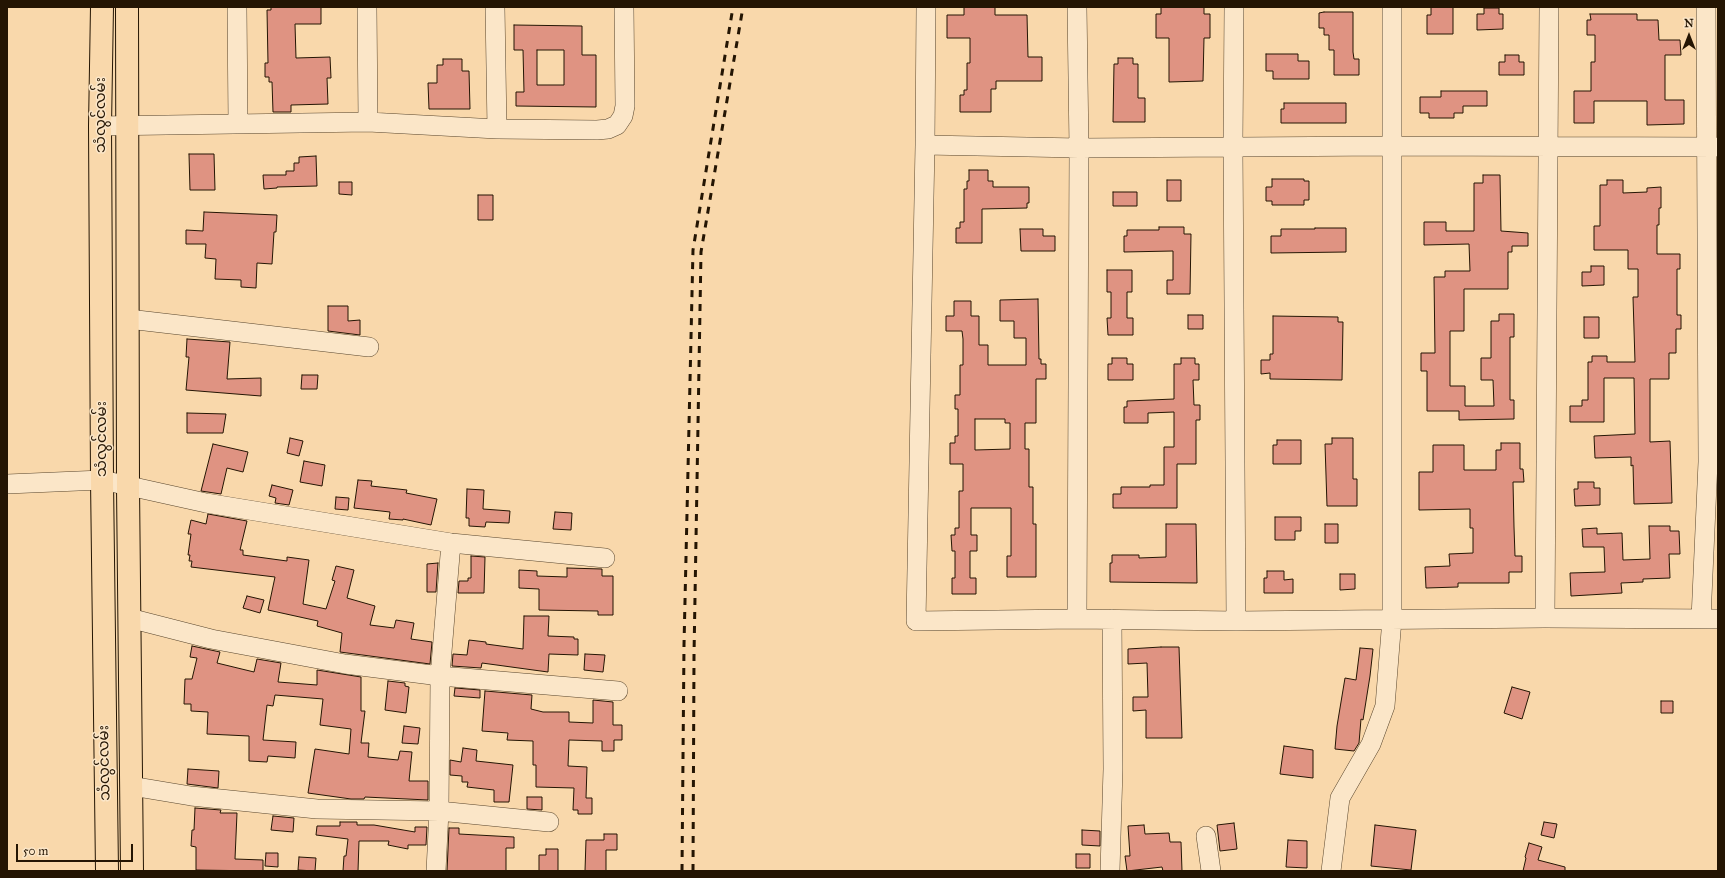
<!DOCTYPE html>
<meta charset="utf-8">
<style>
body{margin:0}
#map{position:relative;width:1725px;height:878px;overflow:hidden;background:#f9d8ab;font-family:"IM FELL Great Primer",serif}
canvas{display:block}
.frame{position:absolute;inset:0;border:8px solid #241503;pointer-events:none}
.north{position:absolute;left:1669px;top:16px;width:40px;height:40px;-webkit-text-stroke:3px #fbe6c8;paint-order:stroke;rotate:0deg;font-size:11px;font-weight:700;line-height:16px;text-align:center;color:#241503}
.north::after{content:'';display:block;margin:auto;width:14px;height:18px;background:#241503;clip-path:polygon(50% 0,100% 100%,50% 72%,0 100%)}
.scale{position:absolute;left:16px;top:844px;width:117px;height:18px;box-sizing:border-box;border:2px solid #241503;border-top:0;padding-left:5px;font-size:12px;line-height:14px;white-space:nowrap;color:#241503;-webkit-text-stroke:3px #fbe6c8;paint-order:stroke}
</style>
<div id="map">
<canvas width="1725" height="878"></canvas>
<div class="frame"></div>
<div class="north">N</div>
<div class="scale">50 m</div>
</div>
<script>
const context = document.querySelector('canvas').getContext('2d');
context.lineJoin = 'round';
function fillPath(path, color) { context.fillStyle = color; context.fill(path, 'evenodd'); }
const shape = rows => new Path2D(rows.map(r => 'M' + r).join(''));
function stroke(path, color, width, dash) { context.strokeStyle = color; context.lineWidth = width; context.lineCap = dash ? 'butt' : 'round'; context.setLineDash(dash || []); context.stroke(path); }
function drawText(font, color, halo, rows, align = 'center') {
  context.font = font + ' "IM FELL Great Primer","Noto Sans Myanmar",serif'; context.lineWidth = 3; context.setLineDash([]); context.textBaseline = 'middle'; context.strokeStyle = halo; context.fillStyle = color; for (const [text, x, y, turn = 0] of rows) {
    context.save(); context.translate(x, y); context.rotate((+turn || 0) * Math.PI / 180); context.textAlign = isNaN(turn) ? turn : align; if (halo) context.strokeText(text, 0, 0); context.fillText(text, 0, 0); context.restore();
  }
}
const building = shape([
 [271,7,321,7,321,24,295,24,296,58,330,57,331,78,327,78,328,104,291,105,291,112,273,112,272,82,269,82,269,77,265,77,265,63,268,63,267,10,271,10,271,7],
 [964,7,995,7,995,15,1027,15,1028,57,1042,57,1042,81,996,81,996,89,991,89,991,112,960,112,960,95,964,95,964,90,967,90,967,63,970,63,970,38,947,38,947,15,964,15,964,7],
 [1161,7,1204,7,1204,14,1210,14,1210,38,1204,38,1203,81,1169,82,1169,38,1156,38,1156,14,1161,14,1161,7],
 [1431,7,1453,7,1453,34,1427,34,1427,15,1431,15,1431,7],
 [1484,8,1499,8,1499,14,1503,14,1503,29,1477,30,1477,14,1484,14,1484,8],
 [1324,12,1353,12,1353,52,1354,59,1359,59,1359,75,1334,75,1334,50,1329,50,1329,35,1324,35,1324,28,1319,28,1319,13,1324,12],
 [1590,14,1637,14,1637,20,1658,20,1659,40,1680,40,1681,55,1665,55,1665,100,1684,100,1684,124,1647,125,1647,101,1594,101,1594,123,1574,123,1574,91,1591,91,1591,62,1595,62,1595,35,1587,35,1587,20,1591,20,1590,14],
 [514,25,582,26,582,55,596,55,596,107,516,106,516,92,524,92,523,50,514,50,514,25],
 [537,50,564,50,564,85,537,85,537,50],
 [1266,54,1298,54,1298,61,1309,61,1309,79,1273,79,1273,71,1266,71,1266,54],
 [1505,55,1519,55,1519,62,1524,62,1524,75,1499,75,1499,62,1505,62,1505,55],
 [1118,58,1133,58,1133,64,1138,64,1138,98,1145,98,1145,122,1113,122,1114,64,1118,64,1118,58],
 [443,59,462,59,462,71,469,71,470,109,429,109,428,83,437,83,437,65,443,65,443,59],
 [1441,91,1487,91,1487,106,1463,106,1463,113,1454,113,1454,118,1429,118,1429,113,1420,113,1420,97,1441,97,1441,91],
 [1284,103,1346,103,1346,123,1281,123,1281,109,1284,109,1284,103],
 [189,154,214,154,215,190,190,190,189,154],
 [316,156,317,186,277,187,277,188,264,189,263,175,286,175,286,171,294,171,294,163,299,163,299,157,316,156],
 [969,170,988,170,988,181,993,181,993,187,1029,187,1029,203,1027,203,1027,208,982,209,982,243,956,243,956,228,960,228,960,222,964,222,964,189,967,189,967,181,969,181,969,170],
 [1483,175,1500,175,1501,231,1528,233,1528,246,1512,246,1512,252,1508,252,1508,289,1464,289,1464,331,1450,331,1450,386,1465,386,1465,406,1494,406,1493,380,1481,380,1481,358,1491,358,1491,321,1499,321,1499,314,1514,314,1514,337,1510,337,1510,400,1514,400,1514,419,1459,420,1459,411,1427,411,1427,371,1421,371,1421,353,1435,353,1434,277,1445,277,1445,271,1470,271,1469,244,1424,245,1424,222,1446,222,1446,231,1474,231,1474,183,1483,183,1483,175],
 [1272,179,1304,179,1304,181,1309,181,1309,200,1304,200,1304,205,1272,205,1272,201,1266,201,1266,187,1272,187,1272,179],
 [1167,180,1181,180,1181,201,1167,201,1167,180],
 [1607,180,1623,180,1623,193,1647,192,1647,188,1661,187,1661,208,1659,208,1659,225,1657,225,1657,254,1680,254,1680,269,1677,269,1677,315,1681,315,1681,329,1676,329,1676,353,1669,353,1669,379,1650,379,1650,442,1670,441,1672,503,1634,504,1633,465,1631,466,1631,457,1595,458,1594,436,1635,434,1634,378,1604,378,1604,422,1570,422,1570,406,1582,406,1582,400,1588,400,1588,362,1592,362,1592,356,1607,356,1607,362,1635,362,1633,297,1638,297,1638,269,1628,269,1628,250,1594,250,1594,226,1600,226,1600,185,1607,185,1607,180],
 [339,182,352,182,352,195,339,194,339,182],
 [1113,192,1137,192,1137,206,1113,206,1113,192],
 [478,195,493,195,493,220,478,220,478,195],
 [204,212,277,215,276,232,274,232,272,264,257,263,256,288,241,287,241,280,215,279,216,259,205,258,206,244,186,244,186,230,203,231,204,212],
 [1159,227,1184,227,1184,234,1191,234,1190,294,1167,294,1167,280,1173,280,1173,251,1124,252,1124,236,1127,236,1127,230,1159,230,1159,227],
 [1315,228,1346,228,1346,252,1271,253,1271,236,1281,236,1281,229,1315,229,1315,228],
 [1020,229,1043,229,1043,236,1055,236,1055,251,1021,251,1020,229],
 [1591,266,1604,266,1604,285,1582,286,1582,272,1591,272,1591,266],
 [1107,270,1132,270,1132,292,1127,292,1127,318,1133,318,1133,335,1108,335,1107,318,1111,318,1111,292,1107,292,1107,270],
 [1038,299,1039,359,1041,359,1041,364,1046,364,1046,379,1036,379,1036,423,1025,423,1025,449,1029,449,1029,487,1033,487,1033,524,1036,524,1036,577,1007,577,1007,556,1011,556,1011,508,971,508,971,535,977,535,977,551,970,551,970,578,976,578,976,594,952,594,952,578,955,578,955,551,952,551,951,535,955,535,955,528,959,528,959,491,963,491,963,464,950,464,950,443,955,443,955,436,958,436,958,409,955,409,955,395,960,395,960,365,963,365,963,339,962,331,946,331,946,316,954,316,954,301,971,301,971,316,979,316,979,345,988,345,988,365,1026,365,1026,338,1014,338,1014,321,1000,321,1000,300,1038,299],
 [975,419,1005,419,1005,423,1010,423,1010,449,975,450,975,419],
 [328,306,348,306,348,321,360,320,360,335,328,331,328,306],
 [1188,315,1203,315,1203,329,1188,329,1188,315],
 [1273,316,1338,317,1338,322,1343,322,1342,380,1270,379,1270,373,1261,374,1261,360,1270,360,1270,354,1273,354,1273,316],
 [1584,317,1599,317,1599,338,1584,338,1584,317],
 [187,339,230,342,227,379,261,378,261,396,186,390,189,357,186,357,187,339],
 [1112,358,1127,358,1127,364,1133,364,1133,380,1108,380,1108,364,1112,364,1112,358],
 [1181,358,1195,358,1195,364,1199,364,1199,380,1193,380,1194,405,1200,405,1200,420,1196,420,1196,464,1177,464,1177,508,1113,508,1113,494,1121,494,1121,487,1150,487,1150,485,1164,485,1164,447,1174,447,1174,412,1148,413,1148,423,1124,423,1124,407,1127,407,1127,401,1174,399,1174,364,1181,364,1181,358],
 [302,375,318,375,317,389,301,389,302,375],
 [187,413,226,414,223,433,187,433,187,413],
 [290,438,303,441,299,456,287,453,290,438],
 [1332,438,1353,438,1353,479,1357,479,1357,506,1327,506,1325,444,1332,444,1332,438],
 [1277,440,1301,440,1301,464,1273,464,1273,445,1277,445,1277,440],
 [1501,443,1520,443,1520,469,1523,469,1524,482,1513,482,1514,527,1515,556,1522,556,1522,572,1509,572,1509,583,1458,583,1458,587,1426,588,1425,567,1450,566,1449,554,1473,553,1473,528,1470,528,1470,509,1419,510,1419,472,1433,472,1433,445,1464,445,1464,470,1496,470,1496,450,1501,450,1501,443],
 [213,444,248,452,243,472,227,468,221,494,201,491,213,444],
 [304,461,325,465,322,486,300,482,304,461],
 [358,480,372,481,371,486,407,490,406,493,437,499,431,525,403,519,403,520,389,519,390,512,354,508,358,480],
 [1578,482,1594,482,1594,488,1600,488,1600,505,1575,506,1574,489,1578,489,1578,482],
 [272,485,293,490,289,505,275,503,276,498,269,496,272,485],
 [467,489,484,490,483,509,510,511,509,523,486,522,485,527,469,526,469,518,466,518,467,489],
 [336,497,349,498,348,510,335,509,336,497],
 [555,512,572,513,571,530,553,529,555,512],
 [208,514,247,521,240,550,243,550,243,555,287,561,287,557,309,560,303,604,326,609,335,581,332,580,336,566,354,570,347,598,375,606,370,625,394,628,396,620,414,623,411,639,432,642,430,664,340,652,342,633,317,626,318,621,268,610,275,577,191,567,192,561,189,561,190,555,188,555,191,534,188,534,191,520,206,524,208,514],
 [1275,517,1301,517,1301,531,1295,531,1295,540,1275,540,1275,517],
 [1166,524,1196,524,1197,583,1110,582,1110,563,1112,563,1112,555,1139,555,1139,558,1166,557,1166,524],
 [1325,524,1338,524,1338,543,1325,543,1325,524],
 [1649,526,1670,526,1670,531,1679,531,1680,554,1669,554,1670,578,1643,579,1643,582,1621,583,1622,593,1571,596,1570,573,1605,572,1604,547,1583,547,1582,529,1597,528,1597,534,1622,533,1623,560,1650,559,1649,526],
 [471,556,485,557,484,593,458,593,459,581,468,581,468,578,471,578,471,556],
 [438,563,436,592,427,592,427,564,438,563],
 [567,568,602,569,602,576,613,576,613,615,598,615,598,611,539,610,539,589,519,588,519,570,537,571,537,576,567,577,567,568],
 [1267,571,1284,571,1284,580,1293,579,1293,593,1264,593,1264,578,1267,578,1267,571],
 [1340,574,1355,574,1355,589,1340,590,1340,574],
 [247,596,264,600,260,613,243,608,247,596],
 [524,616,549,616,548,636,574,637,574,639,578,639,578,655,549,654,548,672,482,663,481,668,452,666,453,654,467,655,469,640,486,642,486,644,523,649,524,616],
 [192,646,220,652,217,663,254,672,257,659,281,663,278,682,317,685,317,670,361,677,361,711,365,711,361,743,369,743,368,757,398,760,400,751,412,752,409,781,428,781,428,800,365,797,364,799,351,799,308,793,315,749,349,754,351,729,320,725,323,699,275,695,273,706,267,705,263,740,296,742,295,758,268,756,267,762,249,761,249,736,207,734,208,712,191,711,191,704,184,704,185,679,192,679,197,658,190,657,192,646],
 [1161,647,1179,647,1182,738,1146,738,1146,710,1133,711,1133,697,1148,697,1147,663,1128,664,1128,649,1161,647],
 [1360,648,1373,649,1370,676,1363,720,1361,719,1359,743,1354,751,1335,749,1337,726,1345,678,1356,680,1360,648],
 [585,654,605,655,603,672,584,670,585,654],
 [388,681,405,683,405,686,409,687,406,713,385,710,388,681],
 [1512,687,1530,692,1522,719,1504,713,1512,687],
 [455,688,480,690,480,698,454,696,455,688],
 [485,691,532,695,531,709,543,712,569,712,569,722,593,723,593,700,613,702,613,725,622,725,622,740,614,740,614,751,602,751,602,741,569,740,568,766,587,767,586,798,592,798,592,814,578,814,578,810,573,810,574,788,536,787,536,765,533,765,533,741,507,740,508,733,482,731,485,691],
 [1661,701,1673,701,1673,713,1661,713,1661,701],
 [404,726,420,728,418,744,402,743,404,726],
 [1284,746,1313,750,1313,778,1280,774,1284,746],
 [463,748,477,750,476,761,513,765,509,802,494,802,494,790,467,787,468,782,462,782,462,776,450,775,450,760,461,762,463,748],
 [188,769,219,771,218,788,187,784,188,769],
 [527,797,542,797,542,810,527,809,527,797],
 [195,808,221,810,220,813,237,813,235,859,263,860,263,871,196,870,196,847,191,846,192,830,194,830,195,808],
 [273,816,294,818,293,832,271,830,273,816],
 [340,822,357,822,357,825,374,825,415,832,415,827,427,827,426,845,408,845,408,849,388,845,389,841,359,841,358,871,343,871,344,856,346,856,348,839,316,835,317,826,340,826,340,822],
 [1544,822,1557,824,1554,838,1541,835,1544,822],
 [1234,823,1237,849,1220,851,1217,825,1234,823],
 [1144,825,1145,834,1169,833,1170,842,1181,842,1182,871,1163,871,1162,867,1127,871,1125,856,1130,856,1128,826,1144,825],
 [1375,825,1416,830,1411,870,1371,866,1375,825],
 [449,828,459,828,459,834,514,837,514,848,506,848,506,871,447,871,449,828],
 [1082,830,1100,831,1100,846,1082,845,1082,830],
 [604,834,617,834,617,850,606,850,606,871,585,871,586,840,604,840,604,834],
 [1288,840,1307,841,1307,868,1286,867,1288,840],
 [1529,843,1542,847,1538,860,1565,867,1565,871,1523,871,1526,858,1525,857,1529,843],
 [546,849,558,849,558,871,539,871,539,855,546,855,546,849],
 [266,853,278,853,278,867,265,866,266,853],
 [1076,854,1090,854,1090,868,1076,868,1076,854],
 [299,857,316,858,315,871,298,870,299,857]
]);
fillPath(building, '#df9382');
stroke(building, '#241503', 1);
const minor = shape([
 [237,7,238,124],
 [367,7,368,122],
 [495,7,497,129],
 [926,7,925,145,916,621,1077,619,1236,621,1545,618,1718,619],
 [1077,7,1079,148,1077,619],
 [1234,7,1233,146,1236,621],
 [100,126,368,122,497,129,597,130,608,129,617,125,623,116,625,106,624,7],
 [925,145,1079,148,1391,146,1718,147],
 [128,319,369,347],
 [7,484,102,480,206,503,451,543,605,558],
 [129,618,211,639,345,664,440,676,618,691],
 [1545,618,1549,7],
 [1701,619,1708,462,1706,7],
 [131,786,191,796,317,809,439,811,549,822],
 [1206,836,1211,871],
 [436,871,439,811,440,676,451,543],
 [1110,871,1113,769,1112,619],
 [1331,871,1340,798,1371,744,1385,706,1392,619,1392,7]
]);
const major = shape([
 [102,7,100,126,102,480,107,871],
 [127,7,128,487,132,871]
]);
stroke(minor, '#59462d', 20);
stroke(major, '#241503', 24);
stroke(minor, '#fbe6c8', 19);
stroke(major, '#f9d8ab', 22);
stroke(shape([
 [682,871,684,645,693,250,733,7],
 [693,871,694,655,701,252,743,7]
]), '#241503', 3, [7, 7]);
drawText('15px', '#241503', '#fbe6c8', [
 ["သံလွင်လမ်း",101,115,-90],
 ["သံလွင်လမ်း",102,439,-90],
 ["သံလွင်လမ်း",105,763,-91]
]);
</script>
